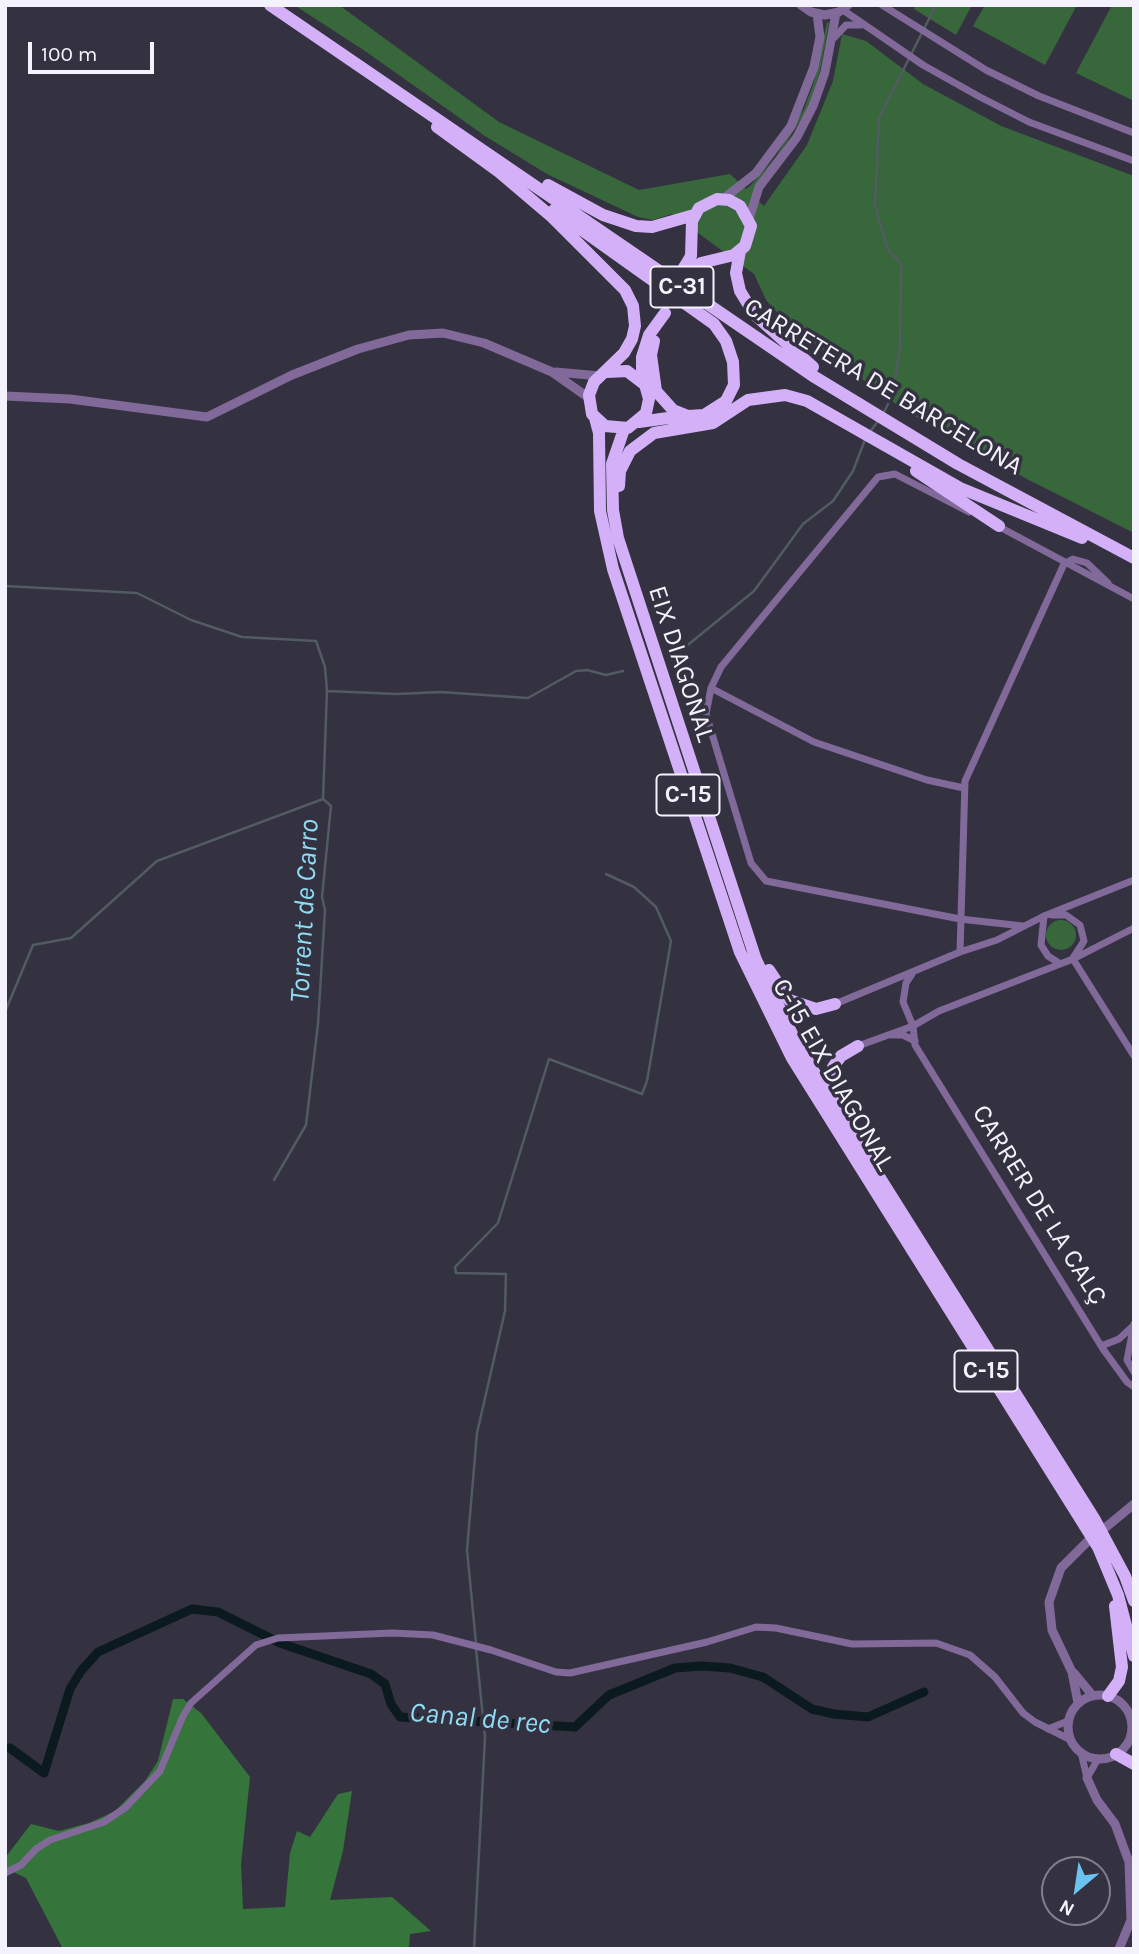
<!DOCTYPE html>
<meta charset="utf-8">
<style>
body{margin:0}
#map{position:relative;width:1139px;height:1954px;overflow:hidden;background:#343241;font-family:Karla,sans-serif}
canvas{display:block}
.frame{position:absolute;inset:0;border:7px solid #f4f3fd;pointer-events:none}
.north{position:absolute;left:1041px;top:1856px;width:70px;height:70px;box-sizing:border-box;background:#343241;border:2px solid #817f8c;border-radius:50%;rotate:209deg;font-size:19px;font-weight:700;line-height:28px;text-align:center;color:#f4f3fd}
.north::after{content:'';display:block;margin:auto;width:24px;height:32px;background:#6ac3f1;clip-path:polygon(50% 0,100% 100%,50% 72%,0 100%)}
.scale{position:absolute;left:28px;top:42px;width:126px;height:32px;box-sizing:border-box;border:4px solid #f4f3fd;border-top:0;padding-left:9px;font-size:21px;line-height:24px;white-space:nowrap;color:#f4f3fd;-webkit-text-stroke:5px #343241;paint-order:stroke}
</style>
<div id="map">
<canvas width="1139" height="1954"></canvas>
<div class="frame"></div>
<div class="north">N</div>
<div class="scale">100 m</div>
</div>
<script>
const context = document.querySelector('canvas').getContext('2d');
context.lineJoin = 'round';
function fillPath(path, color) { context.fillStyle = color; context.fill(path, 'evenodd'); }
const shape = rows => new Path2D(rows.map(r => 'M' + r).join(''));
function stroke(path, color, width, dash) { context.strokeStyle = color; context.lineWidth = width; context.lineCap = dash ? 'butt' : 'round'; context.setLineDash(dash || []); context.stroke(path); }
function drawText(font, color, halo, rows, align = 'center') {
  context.font = font + ' Karla,sans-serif'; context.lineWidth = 7; context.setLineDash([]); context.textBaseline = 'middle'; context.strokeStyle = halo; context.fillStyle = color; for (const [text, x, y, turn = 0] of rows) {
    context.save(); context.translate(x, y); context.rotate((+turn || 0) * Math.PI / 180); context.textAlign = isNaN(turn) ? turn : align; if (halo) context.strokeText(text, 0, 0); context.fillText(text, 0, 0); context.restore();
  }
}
fillPath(shape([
 [294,5,339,5,499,122,639,190,730,174,746,189,751,185,775,158,804,109,814,82,827,22,829,23,820,71,808,108,753,196,764,206,807,145,833,81,842,34,866,41,923,84,1001,126,1134,176,1134,533,1027,479,904,410,785,322,766,300,754,274,672,214,653,220,638,217,547,174,485,136,365,51],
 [916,5,972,5,956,35,914,9],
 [985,5,1077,5,1045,65,973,26],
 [1112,5,1134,5,1134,101,1076,73],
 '1046 935a15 15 0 1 1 30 0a15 15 0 1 1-30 0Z'
]), '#37673b');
fillPath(shape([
 [173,1699,183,1699,201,1713,250,1777,241,1864,243,1909,285,1907,290,1853,297,1831,310,1837,338,1794,352,1791,343,1851,330,1900,392,1897,431,1931,410,1934,409,1949,63,1949,26,1878,5,1868,5,1858,31,1824,59,1831,89,1823,115,1811,145,1781,158,1761]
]), '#35753b');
stroke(shape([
 [895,379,900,347,901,263,888,250,875,206,879,118,936,5],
 [884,412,891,398],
 [870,432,878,421],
 [5,586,137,593,191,620,242,637,316,641,325,667,327,691],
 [678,653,754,591,803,524,833,501,853,471,866,437],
 [5,1012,33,945,71,938,157,861,323,799],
 [274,1180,306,1125,318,1024,325,910,322,897,331,806,323,799,327,691,397,694,441,692,528,698,576,671,587,670,606,675,623,671],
 [476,1643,467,1550,477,1433,505,1311,506,1274,456,1273,455,1267,498,1223,549,1059,642,1094,647,1081,671,941,656,907,634,887,606,874],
 [474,1949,485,1737,476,1649]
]), '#515b61', 2.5);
stroke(shape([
 [5,1748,10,1748,44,1773,70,1689,81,1671,98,1652,192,1609,218,1612,280,1643,371,1674,385,1684,391,1704,400,1717,575,1727,609,1695,675,1668,702,1666,730,1668,763,1677,812,1709,834,1714,868,1717,924,1692]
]), '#0b1a1e', 9);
stroke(shape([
 [882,5,986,70,1039,96,1134,133],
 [843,10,923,65,980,97,1029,122,1134,161],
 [831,41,846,25,861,25],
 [969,512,895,474,878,477,721,667,711,688,706,714,751,863,766,881,960,919,1023,926],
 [996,525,1134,599],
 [1064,564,1073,559,1087,563,1108,583],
 [711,688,814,742,927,780,964,788],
 [1052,915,1066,915,1080,925,1084,941,1073,958],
 [1044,916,1041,945,1048,956,1059,963],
 [960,952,965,781,1064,564],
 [1073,959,1134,1056],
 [912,974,906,983,903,1002,913,1026,915,1045,1103,1349,1127,1382,1134,1387],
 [835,1004,960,952,997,940,1044,916,1134,880],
 [892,1035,903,1035,915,1041],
 [858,1046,913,1026,939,1011,1073,959,1134,928],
 [1134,1324,1127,1360,1134,1372],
 [1101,1346,1119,1339,1133,1326],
 [1048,1729,1068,1721],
 [1081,1752,1087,1778],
 [1087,1778,1098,1759],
 [5,1873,21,1865,36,1849,50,1840,104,1822,125,1808,160,1771,183,1716,191,1703,256,1645,278,1638,392,1633,433,1635,491,1650,556,1672,570,1673,707,1642,756,1627,776,1628,852,1644,936,1643,970,1655,995,1677,1023,1713,1035,1722,1071,1740]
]), '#816999', 7);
stroke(shape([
 [801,5,811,12,825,15,839,12,848,5],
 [723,199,756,173,791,126,814,67,820,37,817,14],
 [749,219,759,187,797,137,813,106,825,72,836,13],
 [556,372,600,376],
 [5,396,70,399,207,417,292,375,358,349,409,335,443,333,484,343,552,372,589,398],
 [1105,1528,1134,1504],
 [1074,1673,1093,1696],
 '1068 1727a32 32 0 1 1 64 0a32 32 0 1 1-64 0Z',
 [1078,1703,1072,1672,1052,1630,1049,1602,1061,1568,1089,1540],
 [1087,1778,1097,1800,1115,1824,1129,1862,1131,1920,1119,1949]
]), '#816999', 9);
stroke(shape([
 [270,5,813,376,958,464,1134,558],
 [437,127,499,172,552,217,625,290,633,306,635,326,632,339,624,353,594,382,589,395,592,414,605,426,628,428,646,413,649,399,642,374,642,357,649,335,665,313],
 [548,185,603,215,636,226,652,227,694,215],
 [554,210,714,324,726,341,733,362,734,385,726,401,704,415,688,416,673,410,656,391,651,355,654,341],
 [740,251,736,273,740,291,754,314,813,367],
 [685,266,691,256,692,221,699,208,717,199,729,200,740,206,751,226,745,246,734,255,701,263,691,272],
 [607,372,627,371,644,384],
 [595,418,599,433,600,511,613,569,740,952,792,1058,1098,1547,1118,1595,1134,1656],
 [639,422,668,418,685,423],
 [624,429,612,464,613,510,618,538,756,960,793,1036,824,1089,1095,1520,1125,1576,1134,1601],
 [916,471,999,526],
 [619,486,620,471,630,451,654,433,713,423,748,400,785,395,807,401,960,488,1082,538],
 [769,970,789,1000,816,1009,835,1004],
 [843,1105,832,1080,833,1067,841,1056,858,1046],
 [1108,1696,1119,1681,1122,1667,1115,1606],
 [1116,1754,1134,1764]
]), '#d4b0f8', 12);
stroke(shape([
 [663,299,685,266]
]), '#d4b0f8', 12);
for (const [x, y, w] of [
 [682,287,63],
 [688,795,63],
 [986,1371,63]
]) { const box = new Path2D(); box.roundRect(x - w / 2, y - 20.5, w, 41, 5); context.fillStyle = '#343241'; context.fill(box); stroke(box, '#f4f3fd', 2); }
drawText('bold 24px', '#f4f3fd', null, [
 ["C-31",682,287],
 ["C-15",688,795],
 ["C-15",986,1371]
]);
drawText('26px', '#f4f3fd', '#343241', [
 ["CARRETERA DE BARCELONA",883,387,31],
 ["EIX DIAGONAL",681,664,72],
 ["C-15 EIX DIAGONAL",833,1075,60],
 ["CARRER DE LA CALÇ",1039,1205,58]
]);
drawText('italic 28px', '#8ddcf4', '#343241', [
 ["Torrent de Carro",305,911,-87],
 ["Canal de rec",480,1719,5]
]);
</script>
